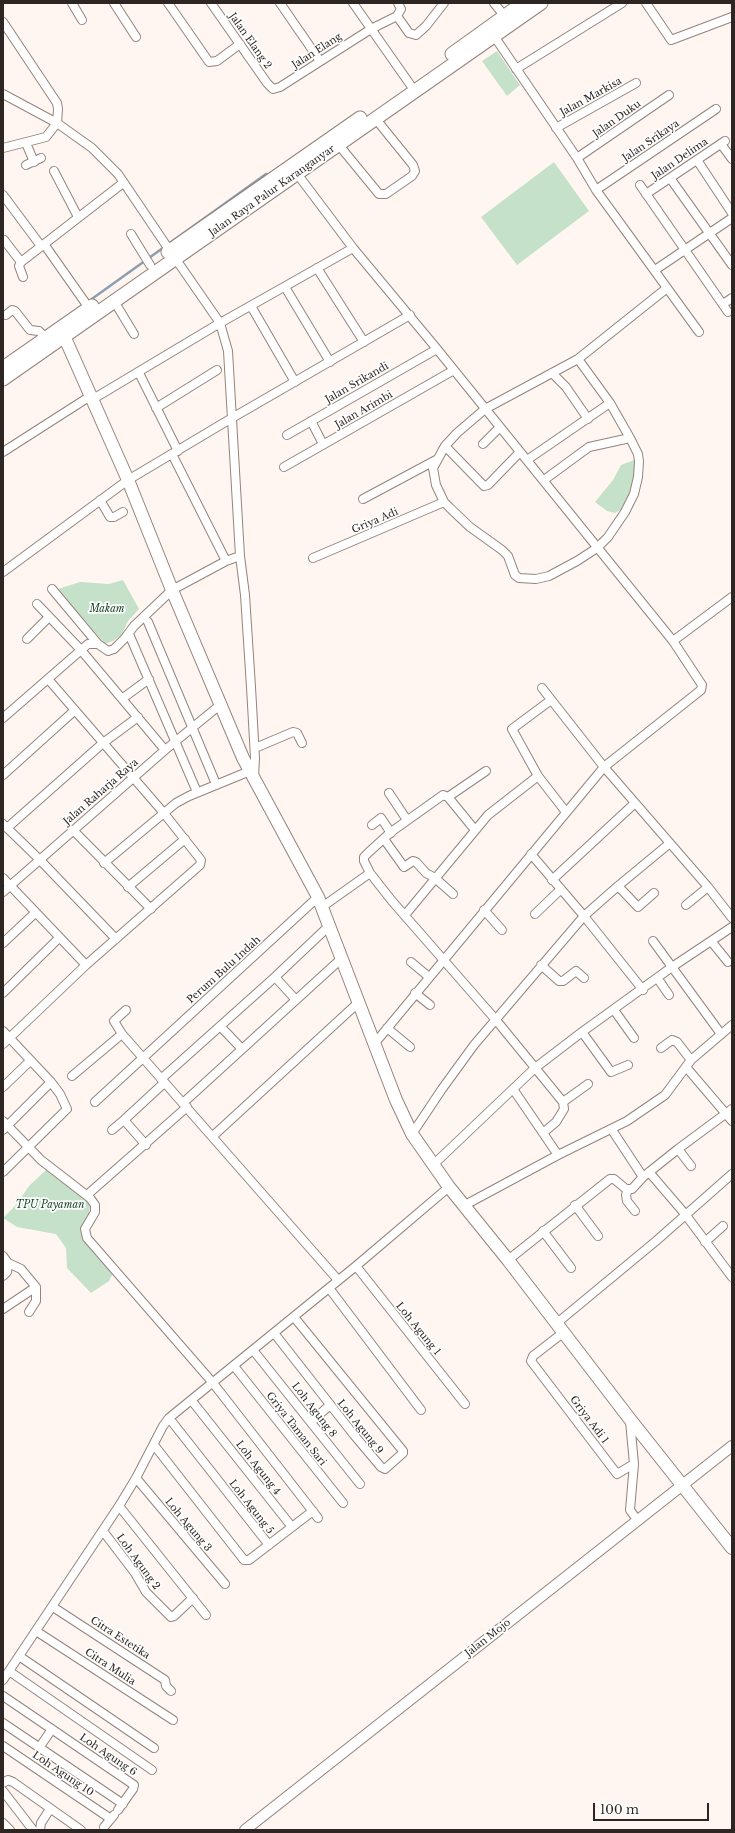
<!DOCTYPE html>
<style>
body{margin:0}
#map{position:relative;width:735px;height:1833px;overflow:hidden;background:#fff6f2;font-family:"Libre Baskerville",serif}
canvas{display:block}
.frame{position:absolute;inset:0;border:4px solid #2d2622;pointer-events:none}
.scale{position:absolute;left:593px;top:1803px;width:116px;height:18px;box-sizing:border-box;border:2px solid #2d2622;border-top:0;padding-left:5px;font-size:12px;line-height:14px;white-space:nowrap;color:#2d2622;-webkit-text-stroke:3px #fff;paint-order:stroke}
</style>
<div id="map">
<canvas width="735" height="1833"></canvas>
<div class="frame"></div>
<div class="scale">100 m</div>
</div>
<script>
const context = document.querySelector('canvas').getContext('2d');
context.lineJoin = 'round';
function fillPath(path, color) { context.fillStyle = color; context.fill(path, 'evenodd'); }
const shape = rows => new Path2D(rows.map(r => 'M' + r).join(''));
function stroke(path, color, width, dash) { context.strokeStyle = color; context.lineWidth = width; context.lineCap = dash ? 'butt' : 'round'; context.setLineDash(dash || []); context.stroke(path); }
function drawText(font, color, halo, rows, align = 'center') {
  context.font = font + ' "Libre Baskerville",serif'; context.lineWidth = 3.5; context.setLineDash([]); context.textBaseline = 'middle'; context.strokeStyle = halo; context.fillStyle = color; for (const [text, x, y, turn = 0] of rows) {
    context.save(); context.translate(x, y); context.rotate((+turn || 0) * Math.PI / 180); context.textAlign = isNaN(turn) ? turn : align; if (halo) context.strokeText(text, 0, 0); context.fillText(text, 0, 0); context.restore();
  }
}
fillPath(shape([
 [497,51,520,85,507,96,482,61],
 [554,162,589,211,517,265,481,217],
 [634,460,636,464,635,484,624,508,615,513,607,511,595,502,613,480,621,465],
 [123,580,139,609,128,621,122,634,113,641,105,644,58,589,80,582,109,584],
 [47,1169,85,1198,90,1205,89,1213,84,1222,82,1233,113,1273,109,1281,91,1293,67,1268,66,1248,56,1234,17,1227,3,1218,16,1205,29,1186]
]), '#c5e1ca');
stroke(shape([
 [89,301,266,174]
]), '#8c9eb0', 2.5);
const minor = shape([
 [72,3,82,20],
 [114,3,136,37],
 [168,3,209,62,217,61,240,44],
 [211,3,267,83,273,89,280,87,371,29,397,16,401,9,398,3],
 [280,3,320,61],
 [353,3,414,90],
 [494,3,507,19],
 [646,3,671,40,732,17],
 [397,16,409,33,416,35,426,26,444,3],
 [3,22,57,103,58,109,57,123,92,148,118,174,170,251],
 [492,33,577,158,596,190,699,332],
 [516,69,622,3],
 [3,94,57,123,46,137,3,148],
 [556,128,636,83],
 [26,143,34,162],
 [338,144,379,194,386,194,412,176,415,171,413,165,375,118],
 [721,144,732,159],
 [577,158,669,95],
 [697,160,732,213],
 [26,165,41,158],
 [54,171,78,217],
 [295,171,353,248,437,349,673,641,702,685,701,690,604,767,375,1043],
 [670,178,732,265],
 [640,185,728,312],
 [596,190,716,109],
 [646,194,725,141],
 [3,195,41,246],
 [131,234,150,265],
 [4,240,21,262],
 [44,244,89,308],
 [175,258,220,323,228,351,240,556,245,595,251,687,255,758,254,777],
 [317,268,364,342],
 [655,270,732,218],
 [23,277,19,266,21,262,123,183],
 [285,287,330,362],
 [114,301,134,334],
 [723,304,732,298],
 [251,306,295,382],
 [6,315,12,310,15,311,30,330,39,331,46,338],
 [139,373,178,451],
 [552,373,566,387,588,419],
 [93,399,220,323,353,248],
 [610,403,578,359,667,288],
 [156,408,217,370],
 [311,421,323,444],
 [287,435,437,349],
 [483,444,500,427],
 [445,446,484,486,488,485,520,452],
 [3,452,92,395],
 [172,454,226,561,240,556],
 [527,460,610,403,630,438,638,454,639,462,638,477,634,494,625,512,608,537,597,548,577,561,549,576,536,579,519,578,515,575,508,556,502,550,470,527,450,508,444,502,436,485,433,468,445,446,457,433,485,409,578,359],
 [284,467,454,370],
 [544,480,589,447,630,438],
 [363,499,436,460],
 [100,500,110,517,114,517,123,512],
 [313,558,444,502],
 [3,572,128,480,232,418,410,315],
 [52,589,98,644],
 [37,604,81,650,165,750],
 [148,622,216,784],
 [129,634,197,792],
 [27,639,49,617],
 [673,641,732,597],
 [542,688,604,767,708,887,732,918],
 [123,698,149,679],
 [551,700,512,729,538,776,566,812],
 [3,718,88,644,98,644,108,651,114,649,125,638,134,626,172,590,226,561],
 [255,748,293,732,297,733,302,743],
 [3,775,74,711],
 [389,793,407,820],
 [448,797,486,771],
 [3,824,39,859,116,939],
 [372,825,381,818,391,833],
 [7,828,103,743,138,717],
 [73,830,151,909],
 [475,830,448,797,443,795,391,832,369,852,364,857,364,861,370,873,392,901,496,1020,563,1102,564,1109,556,1122,543,1133],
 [384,839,404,867,413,861,416,862,426,873,435,878,453,894],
 [531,854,584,916,643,990],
 [104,863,176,803,189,796,250,771],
 [3,878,86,965],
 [552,880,635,803],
 [618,886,638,907,654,893],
 [128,887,185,839],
 [3,892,165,750,220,705],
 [686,905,708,887],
 [322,907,370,873],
 [484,910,502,930],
 [535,914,560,890],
 [405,915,488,815,538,776],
 [653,941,721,1034],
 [711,941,728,962],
 [3,943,35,913],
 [411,962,429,977],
 [541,965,559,981,563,981,576,971,584,978],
 [275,977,296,1000],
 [658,979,669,995],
 [3,993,59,938],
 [415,993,430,1005],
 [126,1010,114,1021,122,1034,338,1280],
 [614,1010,634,1038],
 [220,1026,242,1049],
 [387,1028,410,1047],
 [3,1031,51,1082,60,1094,67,1109,3,1172],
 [582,1032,611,1072,628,1065],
 [3,1044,86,965,200,865,201,860,163,812,48,679],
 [661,1048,672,1040,677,1042,691,1060],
 [686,1067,732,1121],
 [72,1076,122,1034],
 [161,1079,275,977,330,925],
 [3,1087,30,1061],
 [513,1089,558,1155],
 [95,1102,318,897],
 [563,1102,588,1084],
 [183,1103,342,958],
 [124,1120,164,1083],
 [3,1121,41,1160,90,1198,95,1205,95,1212,85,1229,87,1238,213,1383,318,1518],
 [3,1130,51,1082],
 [112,1130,124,1120,146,1145],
 [612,1130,643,1177],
 [412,1134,442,1089,474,1045,584,916,618,886,670,843],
 [213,1136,359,1002],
 [678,1149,691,1166],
 [433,1165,535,1068,582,1032,672,967,732,927],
 [649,1172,685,1214,732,1277],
 [628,1190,626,1195,627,1201,635,1211],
 [87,1195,187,1107],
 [465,1205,558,1155,627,1121,665,1095,691,1060,732,1025],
 [575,1205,598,1236],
 [543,1231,571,1268],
 [705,1242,723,1226],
 [3,1256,8,1263,21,1269,36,1287,36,1301,29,1312],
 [508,1260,610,1179,614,1179,626,1189,632,1189,643,1177,678,1149,732,1109],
 [356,1266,465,1404],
 [3,1276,7,1272,8,1263],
 [329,1288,421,1410],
 [3,1309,36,1287],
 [557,1323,656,1241,732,1174],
 [564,1332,533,1356,531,1361,617,1474,634,1464],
 [274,1333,354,1435,381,1467,385,1469,403,1453,403,1451,294,1317],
 [253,1350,360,1484],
 [234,1366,343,1503],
 [192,1401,292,1527,313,1511],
 [169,1418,269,1545],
 [630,1421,634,1464,630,1510,638,1521],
 [311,1422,330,1405],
 [154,1445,244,1560,249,1560,292,1527],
 [136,1478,225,1584],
 [119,1506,206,1615],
 [103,1531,135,1573,146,1592,171,1617,174,1616,193,1598],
 [53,1607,165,1680,166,1686,171,1691],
 [36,1631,173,1720],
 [19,1656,154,1748],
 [9,1671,152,1770],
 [3,1680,119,1506,136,1478,163,1426,169,1418,356,1266,449,1187],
 [3,1696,134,1785,133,1789,118,1810],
 [3,1723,123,1804],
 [3,1746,111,1819],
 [39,1748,52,1729],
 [3,1783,8,1780,13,1782,81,1830],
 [3,1791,33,1830],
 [3,1823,10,1830],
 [104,1827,114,1815],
 [40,1830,41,1823,50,1809]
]);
const tertiary = shape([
 [245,1830,732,1446]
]);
const secondary = shape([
 [61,329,128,480,172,590,243,758,318,897,396,1100,412,1134,449,1187,508,1260,629,1418,732,1548]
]);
const primary = shape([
 [452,54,523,3],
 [168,252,360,118],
 [3,368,92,306],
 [3,379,541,3]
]);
stroke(minor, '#95837a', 10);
stroke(tertiary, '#95837a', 12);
stroke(secondary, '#95837a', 14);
stroke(primary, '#95837a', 15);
stroke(minor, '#fff', 8);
stroke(tertiary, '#fff', 10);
stroke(secondary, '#fff', 12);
stroke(primary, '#fff', 13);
drawText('10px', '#2d2622', '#fff', [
 ["Jalan Elang 2",250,41,55],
 ["Jalan Elang",317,51,-33],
 ["Jalan Markisa",591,97,-29],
 ["Jalan Duku",617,119,-35],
 ["Jalan Srikaya",651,141,-34],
 ["Jalan Delima",680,159,-34],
 ["Jalan Raya Palur Karanganyar",272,191,-35],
 ["Jalan Srikandi",357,383,-30],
 ["Jalan Arimbi",364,410,-30],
 ["Griya Adi",375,521,-23],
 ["Jalan Raharja Raya",101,792,-41],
 ["Perum Bulu Indah",224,970,-42],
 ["Loh Agung 1",418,1329,51],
 ["Loh Agung 8",314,1410,52],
 ["Griya Adi 1",589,1420,53],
 ["Loh Agung 9",360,1427,51],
 ["Griya Taman Sari",296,1429,52],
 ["Loh Agung 4",258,1468,52],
 ["Loh Agung 5",251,1507,52],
 ["Loh Agung 3",188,1525,50],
 ["Loh Agung 2",138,1562,54],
 ["Citra Estetika",120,1638,33],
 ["Jalan Mojo",488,1638,-38],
 ["Citra Mulia",110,1667,33],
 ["Loh Agung 6",108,1755,34],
 ["Loh Agung 10",63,1774,34]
]);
drawText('italic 10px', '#154725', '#fff', [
 ["Makam",107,609],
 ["TPU Payaman",50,1205]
]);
</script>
